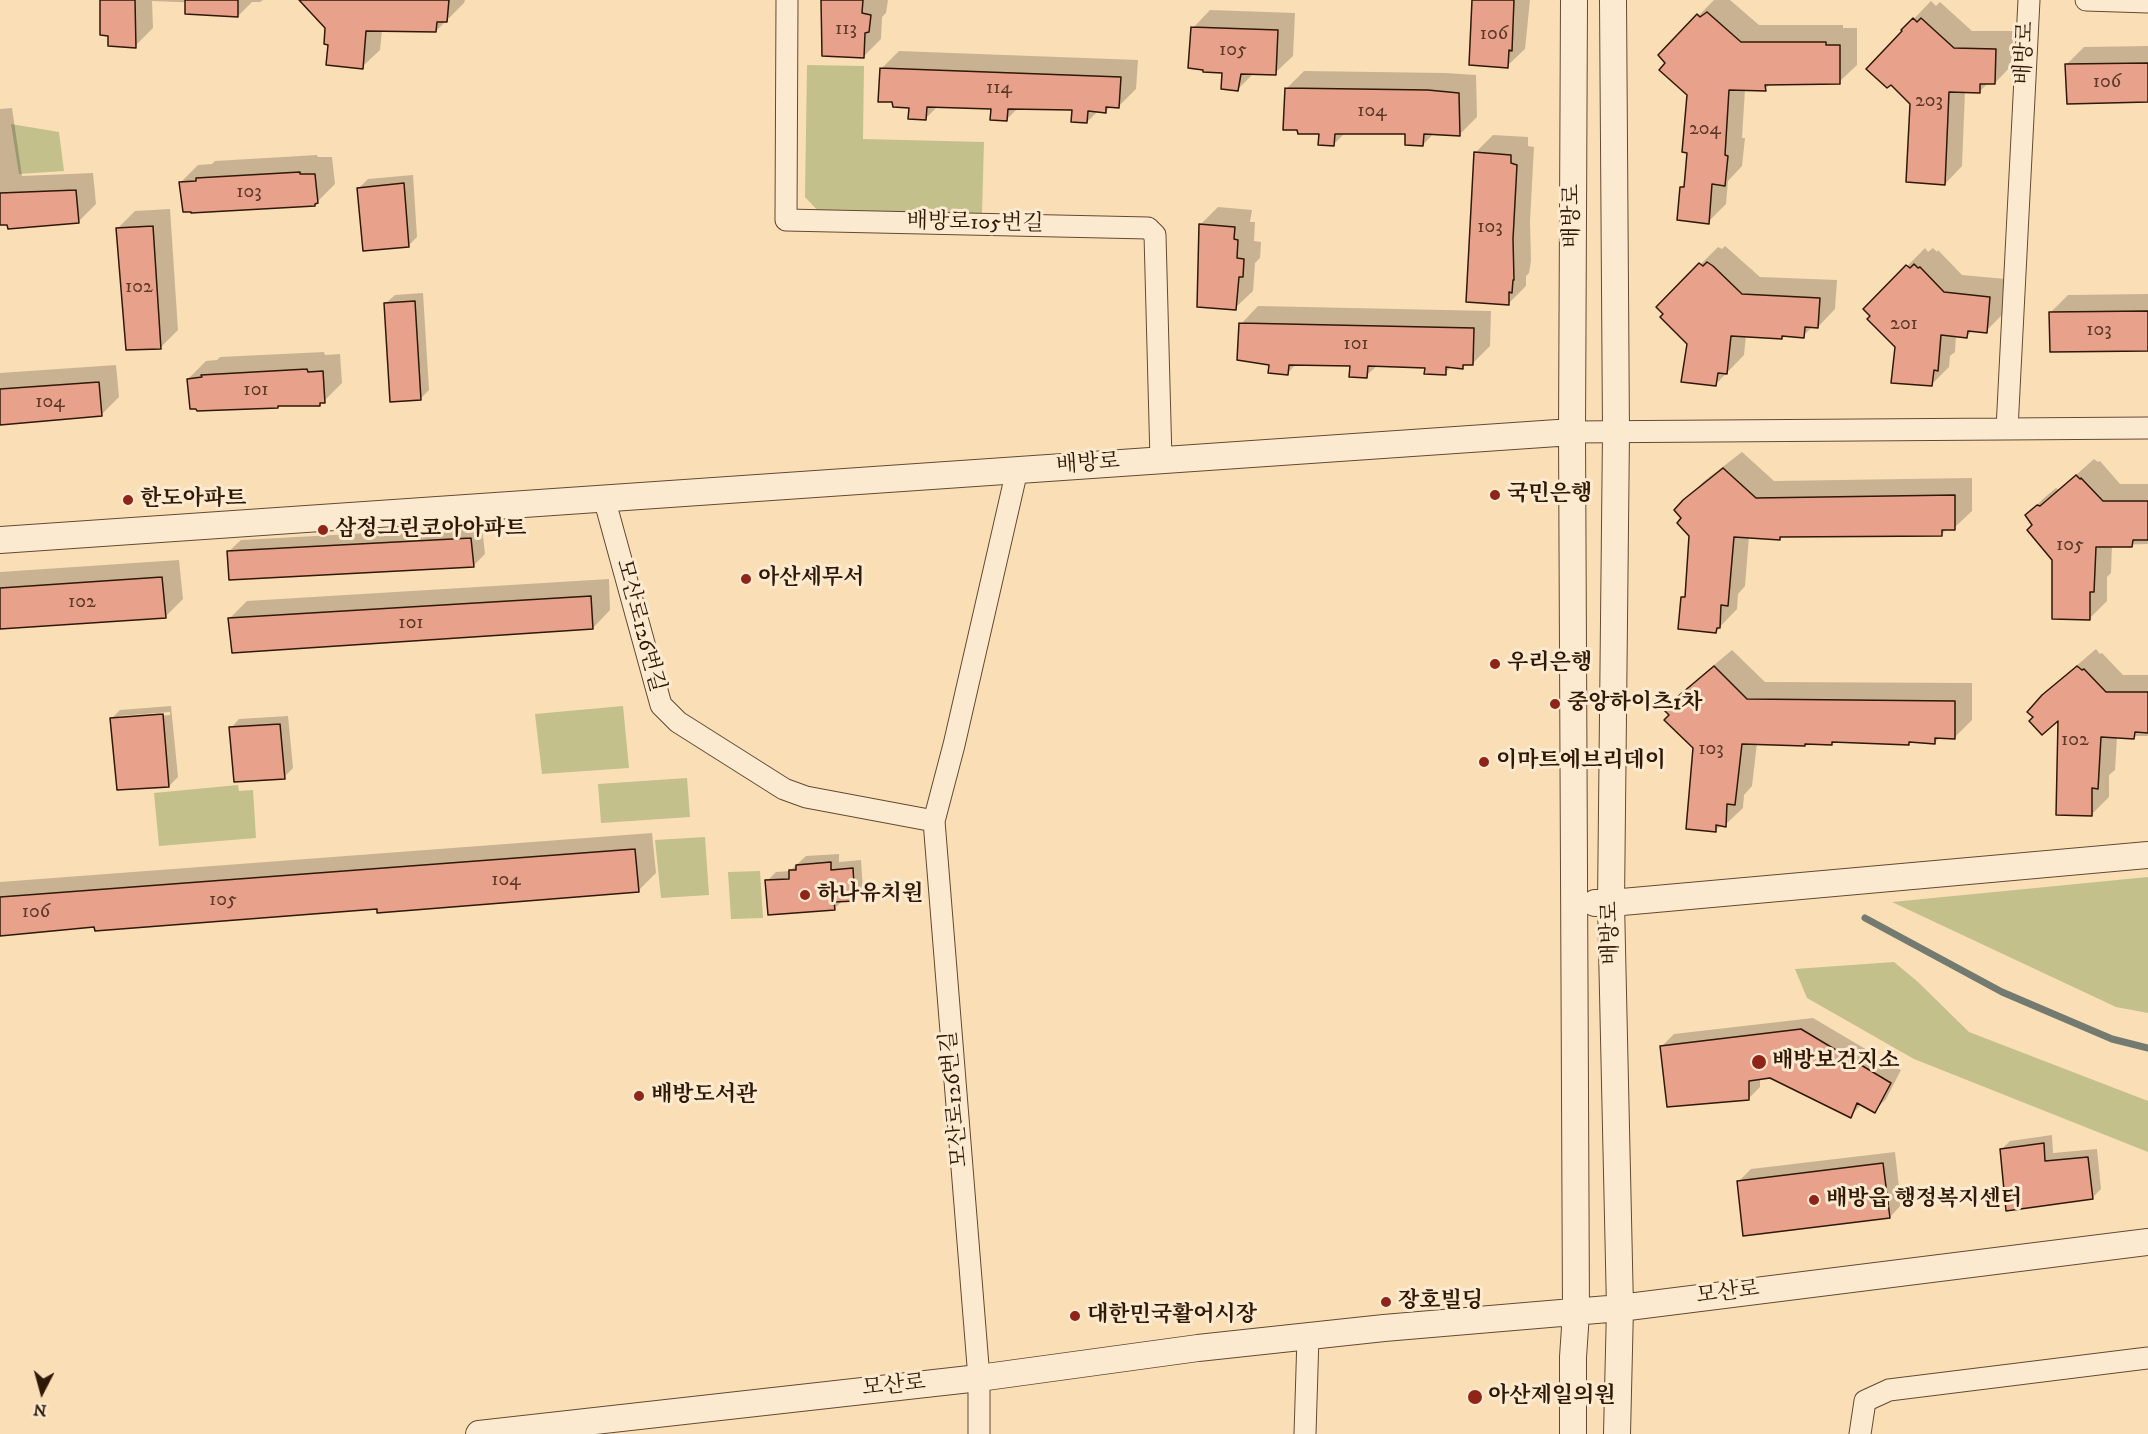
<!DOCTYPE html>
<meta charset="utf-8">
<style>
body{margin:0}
#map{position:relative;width:2148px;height:1434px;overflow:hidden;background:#fadfb6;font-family:"IM FELL DW Pica",serif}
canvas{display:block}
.north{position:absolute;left:12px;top:1362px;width:60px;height:60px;-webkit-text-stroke:4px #fcead0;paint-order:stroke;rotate:186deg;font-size:16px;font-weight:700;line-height:24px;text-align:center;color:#2f1806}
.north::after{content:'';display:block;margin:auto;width:21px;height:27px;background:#2f1806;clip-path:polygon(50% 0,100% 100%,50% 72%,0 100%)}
</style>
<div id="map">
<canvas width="2148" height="1434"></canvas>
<div class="north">N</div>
</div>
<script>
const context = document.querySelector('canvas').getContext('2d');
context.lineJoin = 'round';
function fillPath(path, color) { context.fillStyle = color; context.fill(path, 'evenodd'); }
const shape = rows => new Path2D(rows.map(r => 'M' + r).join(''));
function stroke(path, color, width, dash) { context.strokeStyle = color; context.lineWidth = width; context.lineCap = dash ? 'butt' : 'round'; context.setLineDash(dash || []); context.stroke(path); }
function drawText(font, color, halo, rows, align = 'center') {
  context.font = font + ' "IM FELL DW Pica","Noto Serif KR",serif'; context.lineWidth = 6; context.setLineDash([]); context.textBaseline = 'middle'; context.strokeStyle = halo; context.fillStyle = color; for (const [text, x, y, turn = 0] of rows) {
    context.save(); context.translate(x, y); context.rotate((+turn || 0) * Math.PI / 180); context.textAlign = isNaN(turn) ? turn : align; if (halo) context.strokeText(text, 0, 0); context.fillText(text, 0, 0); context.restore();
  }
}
fillPath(shape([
 [807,65,864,66,863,139,984,142,982,215,820,213,805,197],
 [11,124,59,132,64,171,19,174],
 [623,706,629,768,542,774,535,714],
 [687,778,690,817,601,823,598,784],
 [238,785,239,791,253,790,256,838,159,846,154,793],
 [705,837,709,895,661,898,655,840],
 [760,871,763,918,731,919,728,872],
 [2148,877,2148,1013,2116,1007,1892,902],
 [1894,962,1918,982,1969,1032,2148,1101,2148,1152,1914,1059,1807,998,1795,969]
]), '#c3c08b');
fillPath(shape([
 [101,0,263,0,260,2,252,2,238,16,203,3,152,1,153,28,135,46],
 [301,0,465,0,464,3,436,31,382,30,380,50,362,67,329,44,327,28],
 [824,0,888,0,886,13,882,17,881,39,863,57],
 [1473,0,1530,0,1525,49,1507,66],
 [1714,0,1730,0,1759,25,1843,25,1843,28,1857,28,1857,65,1839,82,1772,83,1765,89,1745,89,1742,138,1745,138,1742,166,1728,181,1726,204,1708,222,1681,187,1686,183,1688,151,1689,95,1660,55],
 [1931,1,1936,6,1940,2,1972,31,2013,31,2012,65,1995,83,1988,83,1979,92,1965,91,1962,166,1945,184,1912,103,1903,30],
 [1210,10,1295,13,1293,56,1275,73,1254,73,1238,89,1193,28],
 [2148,46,2148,101,2066,65,2084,47],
 [899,51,1138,60,1136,89,1119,106,1111,106,1106,111,1098,111,1087,122,1073,108,1019,107,1006,120,992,107,939,105,926,118,911,106,881,69],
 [1304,71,1446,73,1476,75,1477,117,1459,135,1434,133,1423,145,1407,132,1345,133,1334,144,1320,133,1286,89],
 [12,108,22,176,93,173,96,204,78,222,0,224,0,109],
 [1493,135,1528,137,1528,146,1534,147,1530,221,1531,261,1529,273,1526,276,1526,286,1508,304,1475,153],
 [317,155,318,157,332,157,335,184,314,205,180,183,198,165,212,164,215,161],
 [413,175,417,237,408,246,359,188,368,179],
 [1218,207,1252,210,1250,222,1255,222,1254,241,1261,242,1260,258,1255,263,1253,291,1235,308,1200,225],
 [170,209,178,330,161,347,117,229,135,211],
 [1725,246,1760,277,1837,280,1835,309,1818,327,1813,326,1803,336,1784,335,1781,338,1746,335,1744,355,1715,385,1689,344,1658,307,1718,247,1722,249],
 [1925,248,1928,252,1933,248,1937,252,1938,250,1962,275,2006,279,2004,313,1986,331,1973,330,1967,336,1956,335,1955,352,1950,356,1949,367,1931,385,1865,309],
 [423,293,429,390,420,399,386,303,395,295],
 [2148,294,2148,349,2050,313,2068,295],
 [1258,306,1491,311,1490,346,1472,364,1466,363,1462,367,1452,366,1445,373,1427,367,1378,365,1366,376,1351,365,1296,364,1288,373,1270,364,1241,324],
 [324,352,325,355,340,354,342,383,320,405,188,379,206,361,217,360,220,357],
 [116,365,119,397,101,415,0,424,0,373],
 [1742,452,1774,481,1972,478,1972,511,1954,528,1948,528,1941,535,1782,536,1779,538,1749,536,1745,586,1738,594,1737,609,1715,632,1682,598,1687,594,1691,535,1683,518,1676,510,1703,482],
 [2094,459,2098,462,2100,461,2120,484,2148,484,2148,544,2112,545,2111,573,2107,577,2107,601,2090,618,2034,524,2027,515,2044,498,2056,488,2059,490],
 [482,527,485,554,473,566,229,551,241,540],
 [179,560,183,599,165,617,0,627,0,572],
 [609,579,610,610,593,628,230,618,247,601],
 [2096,649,2100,654,2102,653,2123,675,2148,675,2148,736,2136,736,2134,738,2117,737,2115,770,2109,775,2109,797,2091,815,2060,718,2035,717,2029,712,2062,678],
 [1732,650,1765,682,1972,683,1972,720,1954,738,1940,737,1935,742,1911,741,1908,743,1834,741,1831,743,1757,743,1752,786,1744,795,1743,808,1725,825,1721,825,1715,831,1695,748,1665,709,1682,692],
 [171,706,178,777,169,786,111,719,120,710],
 [170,712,170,715,119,719,119,716],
 [288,716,293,768,284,777,231,728,239,719],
 [652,833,656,873,639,890,95,925,0,935,0,882],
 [839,854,839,862,861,860,863,890,854,899,843,900,834,909,767,881,776,872,790,871,806,856],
 [1813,1018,1901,1070,1886,1099,1874,1111,1862,1104,1850,1116,1771,1076,1760,1078,1760,1087,1748,1099,1662,1046,1674,1034],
 [2052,1135,2053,1153,2097,1149,2101,1189,2092,1198,2002,1149,2010,1141],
 [1895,1152,1901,1205,1890,1217,1739,1181,1751,1169]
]), '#0003');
stroke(shape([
 [1865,918,2002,992,2112,1039,2148,1048]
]), '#737a70', 7);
const building = shape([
 [100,0,135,0,136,48,108,46,108,36,100,35,100,0],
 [185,0,238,0,238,17,185,14,185,0],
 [299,0,449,0,447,22,437,22,436,32,366,31,363,69,326,65,328,45,324,44,325,28,299,0],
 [821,0,863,0,862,13,871,15,869,32,865,33,864,58,822,56,821,0],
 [1472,0,1514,0,1512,51,1509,50,1508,68,1469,65,1472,0],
 [1707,12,1741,42,1826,42,1826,45,1840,45,1840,84,1765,85,1766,91,1729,90,1725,155,1728,156,1725,186,1712,184,1709,224,1677,220,1680,187,1684,187,1687,153,1682,152,1687,95,1659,70,1665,63,1658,55,1697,14,1700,17,1707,12],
 [1913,18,1917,22,1921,18,1954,48,1996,49,1995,84,1980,84,1980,93,1949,92,1945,185,1906,182,1910,104,1891,85,1887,88,1866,69,1902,31,1901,30,1913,18],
 [1191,27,1278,30,1276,75,1241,74,1238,91,1221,89,1222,73,1203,72,1203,70,1188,68,1191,27],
 [2148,63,2148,102,2067,104,2065,64,2148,63],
 [880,68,1121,77,1119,108,1106,107,1106,113,1088,111,1087,123,1071,122,1072,110,1008,109,1007,121,990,120,991,109,927,107,926,120,908,119,909,108,893,107,892,102,878,102,880,68],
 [1285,88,1428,90,1459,93,1460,136,1424,134,1423,146,1405,145,1405,134,1335,134,1334,146,1318,145,1319,134,1298,134,1297,130,1283,130,1285,88],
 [1474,152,1511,155,1511,163,1517,165,1513,239,1514,280,1513,280,1512,293,1509,292,1509,305,1466,302,1474,152],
 [300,172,300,174,315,174,318,203,315,204,315,206,191,213,191,212,183,212,179,182,196,181,196,178,300,172],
 [404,183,409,247,363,251,357,188,404,183],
 [76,190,79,223,8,229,7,225,0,225,0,193,76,190],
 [1199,224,1235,227,1234,239,1238,240,1237,258,1244,259,1243,277,1239,277,1236,310,1197,307,1199,224],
 [153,226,161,349,126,350,116,228,153,226],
 [1707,262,1713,266,1742,294,1820,298,1818,328,1805,327,1804,338,1782,336,1782,339,1731,336,1727,374,1718,373,1716,386,1681,382,1687,344,1660,317,1663,314,1656,307,1699,263,1703,266,1707,262],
 [1914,264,1918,268,1920,267,1944,292,1990,297,1987,333,1968,331,1967,338,1941,335,1938,371,1934,370,1932,386,1891,383,1895,347,1867,319,1870,316,1863,309,1906,265,1910,268,1914,264],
 [415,301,421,400,390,402,384,303,415,301],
 [2148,311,2148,351,2050,352,2049,312,2148,311],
 [1239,323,1474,328,1473,365,1463,365,1463,369,1446,367,1446,375,1424,374,1425,368,1368,366,1367,378,1349,377,1350,366,1289,365,1288,375,1268,373,1269,365,1237,360,1239,323],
 [307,369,308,372,323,371,325,403,320,403,320,406,278,406,278,408,197,411,196,409,190,409,187,379,202,377,201,375,307,369],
 [99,382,102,416,0,425,0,389,99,382],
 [1723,468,1756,498,1955,495,1955,530,1942,530,1942,536,1780,537,1780,540,1734,537,1728,606,1721,605,1720,628,1717,628,1716,633,1678,629,1681,597,1685,597,1689,536,1677,523,1681,518,1674,510,1683,500,1723,468],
 [2076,475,2080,479,2081,478,2103,501,2148,501,2148,540,2133,540,2132,547,2096,547,2094,592,2090,592,2090,620,2052,619,2052,560,2027,530,2032,525,2025,515,2037,505,2040,506,2076,475],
 [471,538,474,567,229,580,227,551,471,538],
 [162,577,166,618,0,629,0,588,162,577],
 [591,596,593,629,232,653,228,618,591,596],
 [1714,666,1747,699,1955,701,1955,739,1935,738,1935,744,1909,742,1909,745,1832,742,1832,745,1805,744,1805,746,1742,744,1735,805,1727,804,1726,827,1716,825,1716,832,1686,829,1693,748,1664,720,1669,715,1663,709,1714,666],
 [2077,666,2082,670,2084,669,2106,692,2148,692,2148,733,2135,732,2134,739,2101,737,2098,789,2092,788,2092,816,2056,815,2058,721,2042,735,2029,721,2033,717,2027,712,2042,695,2077,666],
 [163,714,169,787,117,790,110,718,163,714],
 [280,724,285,779,234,782,229,727,280,724],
 [635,849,639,892,377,913,377,909,95,931,94,927,0,936,0,897,635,849],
 [831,862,831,870,853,868,855,901,834,902,835,910,768,915,765,880,789,879,789,870,796,870,796,865,831,862],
 [1801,1029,1891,1083,1875,1113,1857,1103,1851,1118,1770,1078,1749,1081,1749,1100,1667,1107,1660,1046,1801,1029],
 [2044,1143,2045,1161,2088,1157,2093,1199,2006,1211,2000,1149,2044,1143],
 [1883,1163,1890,1218,1743,1236,1737,1181,1883,1163]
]);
fillPath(building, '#e8a18b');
stroke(building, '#2f1806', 1.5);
const minor = shape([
 [787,0,786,220,1148,228,1155,235,1161,460],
 [2086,0,2148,2],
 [2007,429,2029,0],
 [1572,432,2148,428],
 [604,498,661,705,678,722,784,789,806,797,934,821],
 [979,1434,979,1378,934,821,954,745,1017,470],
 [1305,1434,1308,1337],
 [1860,1434,1865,1401,1889,1390,2148,1358]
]);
const tertiary = shape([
 [1613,0,1616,432,1611,903,1620,1308,1617,1434],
 [0,540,1572,432],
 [1595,903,1611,903,2148,855],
 [479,1434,979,1378,1198,1348,1384,1328,1620,1308,2148,1242],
 [1573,1434,1573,1357,1576,1313,1572,432,1574,0]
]);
stroke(minor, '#624a32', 23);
stroke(tertiary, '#624a32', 28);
stroke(minor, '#fcead0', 21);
stroke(tertiary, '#fcead0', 26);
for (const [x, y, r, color] of [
 [1495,495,6,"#8f2418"],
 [128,500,6,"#8f2418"],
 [323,530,6,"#8f2418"],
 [746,579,6,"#8f2418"],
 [1495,664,6,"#8f2418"],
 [1555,704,6,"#8f2418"],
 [1484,762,6,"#8f2418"],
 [805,895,6,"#8f2418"],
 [1759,1062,8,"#8f2418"],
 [639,1096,6,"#8f2418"],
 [1814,1200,6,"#8f2418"],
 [1386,1302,6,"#8f2418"],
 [1075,1316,6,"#8f2418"],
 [1475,1397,8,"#8f2418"]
]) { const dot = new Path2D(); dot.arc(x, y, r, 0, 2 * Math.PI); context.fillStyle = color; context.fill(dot); stroke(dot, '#fcead0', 2); }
drawText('20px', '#5d3a27', null, [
 ["113",846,30],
 ["106",1494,35],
 ["105",1233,51],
 ["106",2107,83],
 ["114",999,89],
 ["203",1929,102],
 ["104",1372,112],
 ["204",1705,130],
 ["103",249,193],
 ["103",1490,228],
 ["102",139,288],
 ["201",1904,325],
 ["103",2099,331],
 ["101",1356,345],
 ["101",256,391],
 ["104",50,403],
 ["105",2070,546],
 ["102",82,603],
 ["101",411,624],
 ["102",2075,741],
 ["103",1711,750],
 ["104",506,881],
 ["105",223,901],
 ["106",36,913]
]);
drawText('22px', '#2f1806', '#fcead0', [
 ["배방로",2026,53,-87],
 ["배방로",1573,216,-90],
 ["배방로105번길",975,224,1],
 ["배방로",1088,465,-4],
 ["모산로126번길",639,626,75],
 ["배방로",1612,933,-91],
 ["모산로126번길",956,1099,-95],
 ["모산로",1728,1294,-7],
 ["모산로",894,1387,-6]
]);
drawText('bold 22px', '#2f1806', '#fcead0', [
 ["국민은행",1507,495],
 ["한도아파트",140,500],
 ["삼정그린코아아파트",335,530],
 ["아산세무서",758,579],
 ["우리은행",1507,664],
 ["중앙하이츠1차",1567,704],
 ["이마트에브리데이",1496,762],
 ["하나유치원",817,895],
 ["배방보건지소",1772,1062],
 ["배방도서관",651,1096],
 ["배방읍 행정복지센터",1826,1200],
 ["장호빌딩",1398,1302],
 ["대한민국활어시장",1087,1316],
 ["아산제일의원",1488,1397]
], 'left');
</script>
